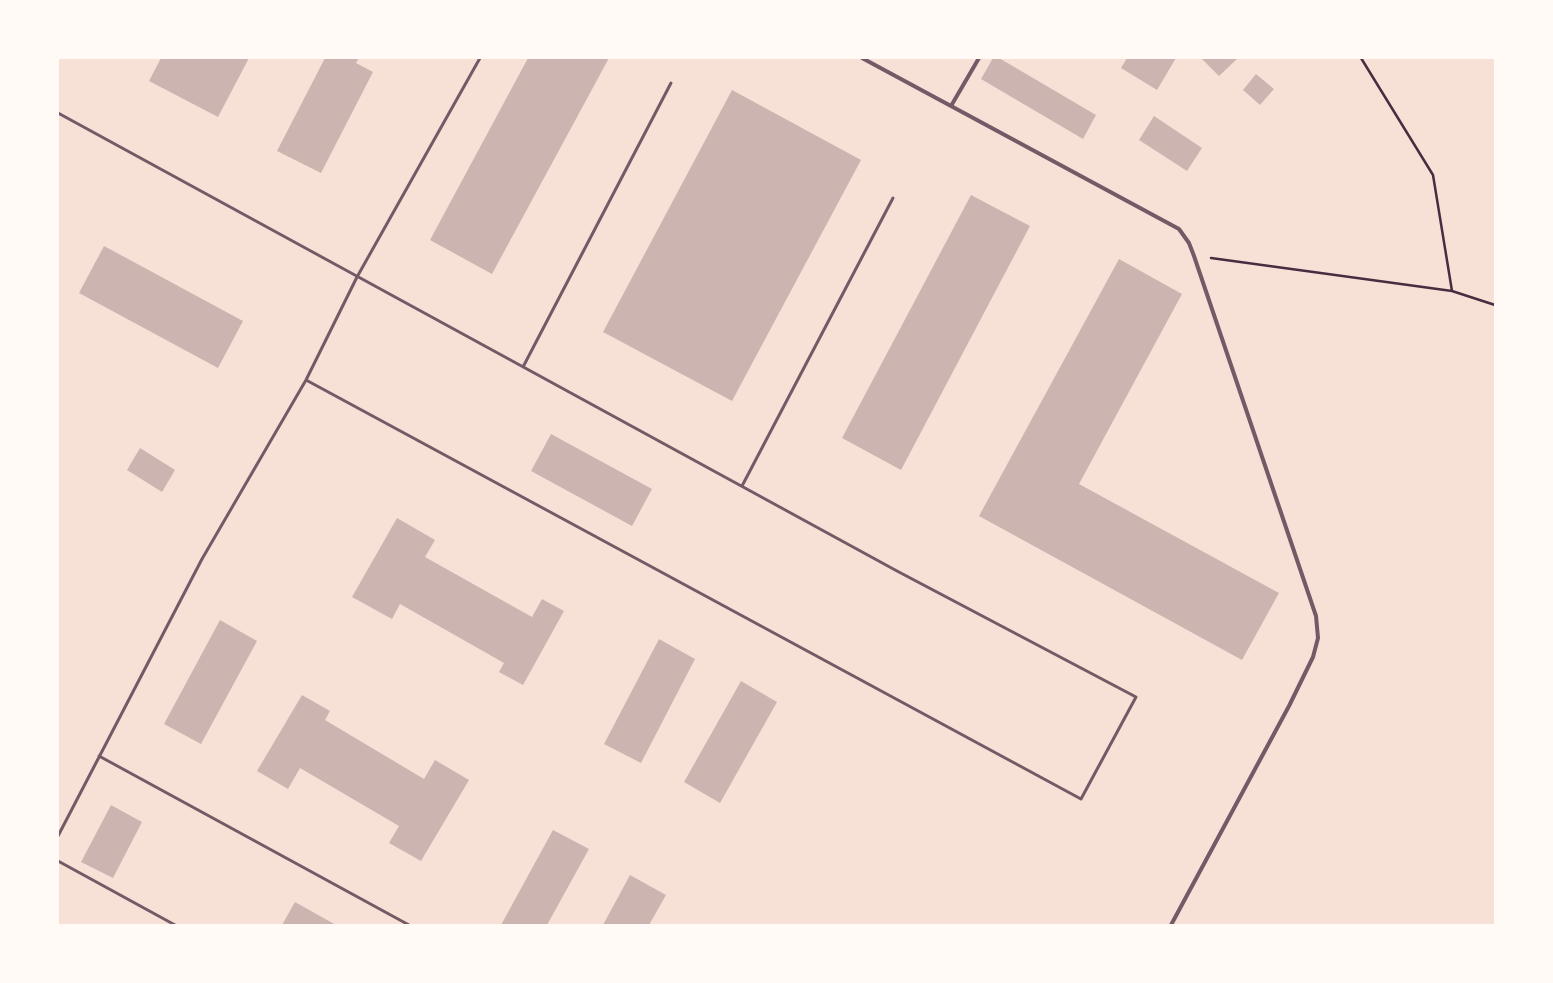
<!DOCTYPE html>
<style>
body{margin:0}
#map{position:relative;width:1553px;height:983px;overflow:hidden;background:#f7e1d7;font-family:Mulish,sans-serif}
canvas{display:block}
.frame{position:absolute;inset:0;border:59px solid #fffaf5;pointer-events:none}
</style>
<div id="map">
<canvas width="1553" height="983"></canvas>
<div class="frame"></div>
</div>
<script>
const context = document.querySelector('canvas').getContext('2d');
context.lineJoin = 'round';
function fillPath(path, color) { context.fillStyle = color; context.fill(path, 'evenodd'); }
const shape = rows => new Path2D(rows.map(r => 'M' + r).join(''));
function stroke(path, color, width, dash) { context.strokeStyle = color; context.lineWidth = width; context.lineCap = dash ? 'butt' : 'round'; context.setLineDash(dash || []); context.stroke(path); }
fillPath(shape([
 [161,58,249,58,218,117,149,81],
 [325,58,359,58,356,63,373,72,321,173,277,151],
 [528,58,609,58,492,274,430,240],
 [993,58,999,58,1096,115,1083,139,981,79],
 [1127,58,1176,58,1157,90,1121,68],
 [1201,58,1238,58,1219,76],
 [1256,74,1274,89,1260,105,1243,90],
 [732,90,861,160,732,401,603,332],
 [1154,116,1202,148,1187,171,1139,140],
 [971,195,1030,226,901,470,842,438],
 [104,246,243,321,218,368,79,293],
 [1119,259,1182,294,1079,484,1279,593,1242,660,979,516],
 [551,434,652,489,632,526,531,471],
 [140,448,175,470,162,492,127,470],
 [397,518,435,540,425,557,532,617,542,599,564,611,523,685,499,672,504,663,400,604,392,619,352,597],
 [220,620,257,641,201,744,164,724],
 [659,639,695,659,641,763,604,744],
 [741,681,777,702,720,803,684,782],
 [302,695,330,711,325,720,424,779,435,760,469,780,421,861,389,843,399,826,300,768,288,789,257,771],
 [111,805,142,822,113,878,81,862],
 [553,830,589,849,547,925,501,925],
 [630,875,666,895,649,925,603,925],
 [295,902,336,925,282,925]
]), '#ccb4b1');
stroke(shape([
 [1211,258,1452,291,1433,175,1361,58],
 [1452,291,1495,305]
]), '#4a2c40', 2.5);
stroke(shape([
 [58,113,897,571,1136,697,1081,799,306,380],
 [523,367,671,83],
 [742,486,893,198],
 [99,756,409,925],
 [58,836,202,559,306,380,357,277,480,58],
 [58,861,175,925]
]), '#755966', 3);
stroke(shape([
 [862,58,1179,229,1189,243,1194,256,1316,616,1318,638,1313,657,1289,706,1171,925],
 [951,106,979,58]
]), '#755966', 4);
</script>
